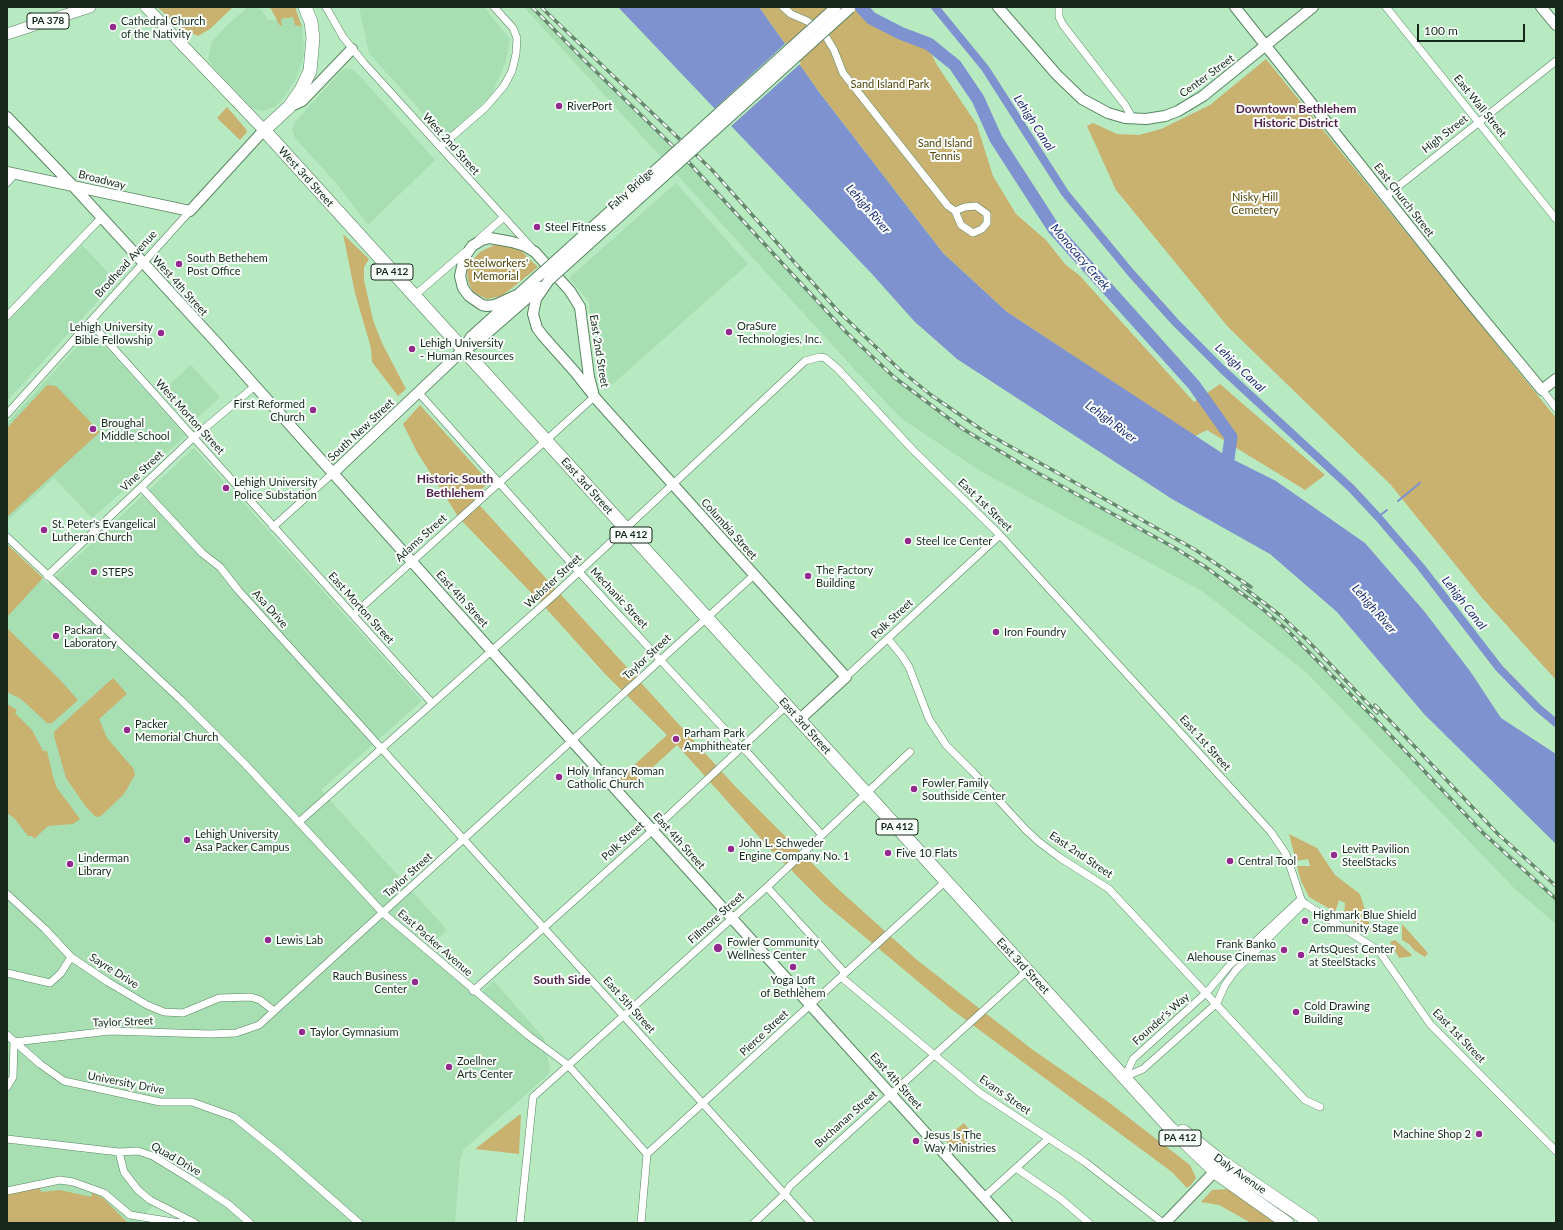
<!DOCTYPE html>
<style>
body{margin:0}
#map{position:relative;width:1563px;height:1230px;overflow:hidden;background:#b8eac2;font-family:Lato,sans-serif}
canvas{display:block}
.frame{position:absolute;inset:0;border:8px solid #15281a;pointer-events:none}
.scale{position:absolute;left:1417px;top:24px;width:108px;height:18px;box-sizing:border-box;border:2px solid #15281a;border-top:0;padding-left:5px;font-size:12px;line-height:14px;white-space:nowrap;color:#15281a;-webkit-text-stroke:3px #f9fefa;paint-order:stroke}
</style>
<div id="map">
<canvas width="1563" height="1230"></canvas>
<div class="frame"></div>
<div class="scale">100 m</div>
</div>
<script>
const context = document.querySelector('canvas').getContext('2d');
context.lineJoin = 'round';
function fillPath(path, color) { context.fillStyle = color; context.fill(path, 'evenodd'); }
const shape = rows => new Path2D(rows.map(r => 'M' + r).join(''));
function stroke(path, color, width, dash) { context.strokeStyle = color; context.lineWidth = width; context.lineCap = dash ? 'butt' : 'round'; context.setLineDash(dash || []); context.stroke(path); }
function drawText(font, color, halo, rows, align = 'center') {
  context.font = font + ' Lato,sans-serif'; context.lineWidth = 4; context.setLineDash([]); context.textBaseline = 'middle'; context.strokeStyle = halo; context.fillStyle = color; for (const [text, x, y, turn = 0] of rows) {
    context.save(); context.translate(x, y); context.rotate((+turn || 0) * Math.PI / 180); context.textAlign = isNaN(turn) ? turn : align; if (halo) context.strokeText(text, 0, 0); context.fillText(text, 0, 0); context.restore();
  }
}
fillPath(shape([
 [248,7,261,9,268,20,277,20,281,26,281,19,293,17,299,27,302,27,304,47,303,58,296,79,283,99,275,107,263,111,252,108,216,70,208,60,211,43,226,26],
 [359,7,484,7,510,39,505,64,491,95,445,138,369,53],
 [524,7,534,7,642,112,696,166,822,304,864,347,898,377,937,408,976,434,1023,462,1164,539,1212,568,1288,626,1484,829,1556,895,1556,924,1515,889,1306,672,1202,591,982,472,902,419,856,371],
 [343,69,351,69,358,74,435,160,368,225,337,184,295,138,292,129,295,122],
 [676,183,748,264,605,391,593,350,589,302,569,278],
 [82,245,116,281,7,401,7,322],
 [91,331,186,436,92,518,54,478,7,521,7,423],
 [191,365,220,397,192,423,163,390],
 [194,448,422,701,321,790,447,930,431,945,481,992,494,981,544,1038,550,1070,548,1075,463,1150,460,1162,455,1223,189,1223,154,1205,136,1223,7,1223,7,547,48,584]
]), '#a7deb2');
fillPath(shape([
 [157,7,233,7,210,29,198,36,182,29],
 [270,7,295,7,302,27,295,25,293,17,281,19,282,25,280,26],
 [759,7,852,7,874,22,927,45,937,65,977,125,993,176,1016,214,1046,240,1065,264,1080,276,1194,402,1220,384,1325,475,1305,490,1207,430,1195,436,1007,312,943,253,819,92],
 [1266,59,1556,418,1556,680,1483,599,1390,484,1228,327,1116,190,1087,126,1093,123,1117,134,1139,135,1161,129,1210,105],
 [227,107,246,129,247,132,240,140,217,118],
 [343,234,369,259,364,267,364,280,373,320,382,343,406,389,398,396,372,362,371,348,355,293],
 [496,244,517,247,538,267,502,296,487,299,473,292,468,281,467,271,472,261,480,252],
 [47,385,56,386,100,432,7,517,7,428],
 [420,405,489,482,473,498,734,785,837,888,917,960,1033,1050,1107,1101,1190,1165,1196,1178,1191,1185,1187,1188,1172,1172,951,1009,824,903,770,849,677,745,629,789,619,779,667,735,606,675,543,605,459,518,417,452,403,424],
 [7,544,43,578,7,617],
 [7,628,61,681,78,700,52,723,47,723,21,699,7,692],
 [113,678,127,694,99,719,107,738,133,768,135,775,124,794,101,816,96,817,86,807,66,778,54,736,54,732,58,728],
 [7,704,17,710,15,713,32,730,43,751,47,751,53,777,57,788,80,819,73,824,48,826,34,839,32,836,28,836,15,819,7,813],
 [1289,834,1317,848,1335,875,1360,894,1372,932,1344,916,1345,903,1339,900,1335,912,1309,897,1301,881,1297,866,1310,866,1308,859,1296,861],
 [1402,924,1428,953,1425,957,1415,951,1409,944,1402,940],
 [1395,940,1411,954,1412,956,1399,958,1390,942],
 [519,1115,521,1115,519,1154,475,1149],
 [964,1123,974,1136,955,1152,944,1139],
 [40,1187,41,1192,60,1190,91,1197,92,1193,103,1198,128,1223,7,1223,7,1195],
 [1229,1189,1280,1223,1251,1223,1219,1205,1201,1202,1212,1190]
]), '#c9b170');
fillPath(shape([
 [618,7,759,7,819,92,943,253,1007,312,1228,457,1276,481,1365,543,1424,611,1470,671,1501,718,1556,754,1556,844,1425,715,1337,612,1270,554,1172,499,957,359,914,321,872,274]
]), '#7e92cf');
fillPath(shape([
 [786,43,801,63,729,128,713,110]
]), '#b8eac2');
stroke(shape([
 [1398,501,1420,483],
 [1378,517,1387,510]
]), '#7e92cf', 2);
stroke(shape([
 [935,7,985,68,1065,193,1131,273,1176,323,1222,369,1351,488,1378,517,1421,567,1499,668,1538,708,1556,723]
]), '#7e92cf', 8);
stroke(shape([
 [861,7,871,18,900,33,929,44,955,65,978,99,996,139,1054,229,1194,385,1231,437,1226,473]
]), '#7e92cf', 13);
const street = shape([
 [326,7,343,37,364,63,531,247],
 [783,7,791,14,807,21,822,30,834,50,843,73,948,206,955,211,961,225,973,233,982,229,987,223,987,214,976,206,965,207,955,211],
 [1059,7,1059,17,1063,25,1125,105,1133,119],
 [1386,7,1556,219],
 [440,147,486,107,504,86,512,71,516,54,517,38,513,28,494,7],
 [7,183,15,174],
 [1386,196,1556,61],
 [479,239,504,217],
 [414,296,465,252],
 [7,316,102,217],
 [90,322,432,703],
 [1542,390,1556,408],
 [418,392,579,572,741,747,747,752,822,835],
 [7,414,190,211],
 [141,487,202,553,220,567,238,590,811,1223],
 [273,527,332,474],
 [7,537,181,700,245,764,383,913,529,1036,568,1065,647,1154],
 [47,576,193,438,255,386],
 [353,615,594,397],
 [888,639,902,656,909,667,929,719,946,745,973,772,1025,829,1039,842,1059,857,1109,889,1305,1100,1320,1107],
 [846,677,1000,535],
 [299,822,552,597,805,361,820,357,825,358,838,369,913,450,1000,535,1271,832,1286,854,1301,899,1304,903,1379,951,1430,1024,1556,1151],
 [767,887,845,973],
 [7,894,45,929,71,957,108,982,147,1005,164,1012,183,1013,219,998,251,997,260,1000,274,1011],
 [7,973,50,983,61,973,71,957],
 [841,977,980,1093,1085,1162,1163,1223],
 [473,991,653,830,786,706],
 [7,1035,40,1064,64,1081,160,1102,192,1102,234,1117,279,1153,359,1223],
 [14,1042,110,1031,210,1034,236,1033,259,1025,754,575],
 [1125,1077,1143,1069,1217,1003,1225,985,1235,971,1304,903],
 [1125,1077,1133,1059,1207,992,1229,966,1301,899],
 [7,1087,13,1077,14,1042],
 [7,1139,119,1152,138,1151,153,1156,192,1180,228,1204,250,1223],
 [119,1152,124,1172,138,1190,150,1200,195,1223],
 [1016,1168,1061,1199,1089,1223],
 [7,1191,60,1180,73,1182,104,1193,130,1215,180,1223],
 [984,1197,1049,1138],
 [520,1223,533,1097,767,887,910,752],
 [641,1223,647,1154,946,881],
 [754,1223,785,1194,790,1186,1027,971]
]);
const secondary = shape([
 [998,7,1057,75,1082,99,1108,113,1125,118,1146,119,1165,116,1178,111,1203,96,1313,7],
 [1235,7,1467,299,1542,390,1556,379],
 [1541,7,1556,25],
 [289,107,302,101,352,49],
 [7,117,73,186,215,341,572,741,1007,1223],
 [7,172,190,211,264,130],
 [549,280,536,299,533,314,537,328,543,336,575,372,598,401,846,677,799,720],
 [519,294,495,305,487,306,482,305,469,296,463,288,460,276,464,258,472,246,482,240,490,238,512,242,525,246,535,252,570,291,580,307,589,377,593,392],
 [464,348,471,337,543,272],
 [332,474,463,350,477,342,540,287],
 [1165,1223,1219,1167]
]);
const primary = shape([
 [146,7,264,130],
 [7,34,90,7]
]);
const highway = shape([
 [305,7,311,22,313,38,310,71,301,90,289,107,264,130,1171,1129,1219,1175,1287,1223],
 [1183,1131,1222,1162,1312,1223]
]);
stroke(street, '#588662', 8);
stroke(secondary, '#588662', 12);
stroke(primary, '#588662', 12);
stroke(highway, '#588662', 14);
stroke(street, '#fff', 7);
stroke(secondary, '#fff', 10);
stroke(primary, '#fff', 11);
stroke(highway, '#fff', 13);
const rail = shape([
 [532,7,583,59,680,153,846,332,895,378,963,429,1023,465,1175,548,1204,566,1259,606,1286,629,1376,720,1483,833,1556,899],
 [541,7,712,170,838,311,899,369,931,395,988,434,1194,549,1251,587],
 [1242,586,1281,616,1307,640,1377,713],
 [1375,705,1498,834,1556,886]
]);
stroke(rail, '#66896e', 3.5);
stroke(rail, '#f9fefa', 2, [6]);
const secondaryBridge = shape([
 [543,272,836,7],
 [549,280,850,8]
]);
stroke(secondaryBridge, '#588662', 12, []);
stroke(secondaryBridge, '#fff', 10);
for (const [x, y, r, color] of [
 [113,27,4,"#932a8e"],
 [559,106,4,"#932a8e"],
 [537,227,4,"#932a8e"],
 [179,264,4,"#932a8e"],
 [729,332,4,"#932a8e"],
 [161,333,4,"#932a8e"],
 [412,349,4,"#932a8e"],
 [313,410,4,"#932a8e"],
 [93,429,4,"#932a8e"],
 [226,488,4,"#932a8e"],
 [44,530,4,"#932a8e"],
 [908,541,4,"#932a8e"],
 [94,572,4,"#932a8e"],
 [808,576,4,"#932a8e"],
 [996,632,4,"#932a8e"],
 [56,636,4,"#932a8e"],
 [127,730,4,"#932a8e"],
 [676,739,4,"#932a8e"],
 [559,777,4,"#932a8e"],
 [914,789,4,"#932a8e"],
 [187,840,4,"#932a8e"],
 [731,849,4,"#932a8e"],
 [888,853,4,"#932a8e"],
 [1334,855,4,"#932a8e"],
 [1230,861,4,"#932a8e"],
 [70,864,4,"#932a8e"],
 [1305,921,4,"#932a8e"],
 [268,940,4,"#932a8e"],
 [718,948,5,"#932a8e"],
 [1284,950,4,"#932a8e"],
 [1301,955,4,"#932a8e"],
 [793,967,4,"#932a8e"],
 [415,982,4,"#932a8e"],
 [1296,1012,4,"#932a8e"],
 [302,1032,4,"#932a8e"],
 [449,1067,4,"#932a8e"],
 [1479,1134,4,"#932a8e"],
 [916,1141,4,"#932a8e"]
]) { const dot = new Path2D(); dot.arc(x, y, r, 0, 2 * Math.PI); context.fillStyle = color; context.fill(dot); stroke(dot, '#f9fefa', 1.5); }
for (const [x, y, w] of [
 [48,21,42],
 [392,272,42],
 [631,535,42],
 [897,827,42],
 [1180,1138,42]
]) { const box = new Path2D(); box.roundRect(x - w / 2, y - 8, w, 16, 3); context.fillStyle = '#f9fefa'; context.fill(box); stroke(box, '#15281a', 1); }
drawText('bold 10px', '#15281a', null, [
 ["PA 378",48,21],
 ["PA 412",392,272],
 ["PA 412",631,535],
 ["PA 412",897,827],
 ["PA 412",1180,1138]
]);
drawText('11px', '#15281a', '#f9fefa', [
 ["Cathedral Church",121,21],
 ["of the Nativity",121,34],
 ["RiverPort",567,106],
 ["Steel Fitness",545,227],
 ["South Bethehem",187,258],
 ["Post Office",187,271],
 ["OraSure",737,326],
 ["Technologies, Inc.",737,339],
 ["Lehigh University",153,327,"right"],
 ["Bible Fellowship",153,340,"right"],
 ["Lehigh University",420,343],
 ["- Human Resources",420,356],
 ["First Reformed",305,404,"right"],
 ["Church",305,417,"right"],
 ["Broughal",101,423],
 ["Middle School",101,436],
 ["Lehigh University",234,482],
 ["Police Substation",234,495],
 ["St. Peter's Evangelical",52,524],
 ["Lutheran Church",52,537],
 ["Steel Ice Center",916,541],
 ["The Factory",816,570],
 ["Building",816,583],
 ["STEPS",102,572],
 ["Packard",64,630],
 ["Laboratory",64,643],
 ["Iron Foundry",1004,632],
 ["Packer",135,724],
 ["Memorial Church",135,737],
 ["Parham Park",684,733],
 ["Amphitheater",684,746],
 ["Holy Infancy Roman",567,771],
 ["Catholic Church",567,784],
 ["Fowler Family",922,783],
 ["Southside Center",922,796],
 ["Lehigh University",195,834],
 ["Asa Packer Campus",195,847],
 ["John L. Schweder",739,843],
 ["Engine Company No. 1",739,856],
 ["Levitt Pavilion",1342,849],
 ["SteelStacks",1342,862],
 ["Five 10 Flats",896,853],
 ["Linderman",78,858],
 ["Library",78,871],
 ["Central Tool",1238,861],
 ["Highmark Blue Shield",1313,915],
 ["Community Stage",1313,928],
 ["Lewis Lab",276,940],
 ["Fowler Community",727,942],
 ["Wellness Center",727,955],
 ["Frank Banko",1276,944,"right"],
 ["Alehouse Cinemas",1276,957,"right"],
 ["ArtsQuest Center",1309,949],
 ["at SteelStacks",1309,962],
 ["Rauch Business",407,976,"right"],
 ["Center",407,989,"right"],
 ["Yoga Loft",793,980,"center"],
 ["of Bethlehem",793,993,"center"],
 ["Cold Drawing",1304,1006],
 ["Building",1304,1019],
 ["Taylor Gymnasium",310,1032],
 ["Zoellner",457,1061],
 ["Arts Center",457,1074],
 ["Machine Shop 2",1471,1134,"right"],
 ["Jesus Is The",924,1135],
 ["Way Ministries",924,1148]
], 'left');
drawText('11px', '#15281a', '#f9fefa', [
 ["Center Street",1207,76,-36],
 ["East Wall Street",1480,106,51],
 ["High Street",1445,134,-38],
 ["West 2nd Street",451,144,48],
 ["West 3rd Street",306,177,48],
 ["Broadway",102,180,14],
 ["Fahy Bridge",631,189,-42],
 ["East Church Street",1404,200,52],
 ["Brodhead Avenue",126,264,-48],
 ["West 4th Street",180,286,48],
 ["East 2nd Street",599,351,81],
 ["West Morton Street",190,417,48],
 ["South New Street",361,430,-43],
 ["Vine Street",142,471,-43],
 ["East 3rd Street",587,486,48],
 ["East 1st Street",985,505,44],
 ["Columbia Street",729,529,48],
 ["Adams Street",421,538,-42],
 ["Webster Street",553,581,-43],
 ["Mechanic Street",619,598,47],
 ["East 4th Street",462,599,48],
 ["East Morton Street",361,608,48],
 ["Asa Drive",270,609,48],
 ["Polk Street",892,619,-43],
 ["Taylor Street",647,657,-43],
 ["East 3rd Street",805,726,48],
 ["East 1st Street",1205,743,48],
 ["Polk Street",623,841,-42],
 ["East 4th Street",679,841,48],
 ["East 2nd Street",1081,855,34],
 ["Taylor Street",408,875,-42],
 ["Fillmore Street",716,918,-42],
 ["East Packer Avenue",435,943,41],
 ["East 3rd Street",1023,966,47],
 ["Sayre Drive",114,971,32],
 ["East 5th Street",629,1005,48],
 ["Founder's Way",1161,1019,-42],
 ["Taylor Street",123,1022,-2],
 ["Pierce Street",764,1033,-43],
 ["East 1st Street",1459,1036,46],
 ["East 4th Street",896,1081,48],
 ["University Drive",126,1083,11],
 ["Evans Street",1005,1095,35],
 ["Buchanan Street",846,1119,-42],
 ["Quad Drive",176,1159,30],
 ["Daly Avenue",1240,1174,35]
]);
drawText('11px', '#554309', '#f9fefa', [
 ["Sand Island Park",890,84],
 ["Sand Island",945,143],
 ["Tennis",945,156],
 ["Nisky Hill",1255,197],
 ["Cemetery",1255,210],
 ["Steelworkers'",496,263],
 ["Memorial",496,276]
]);
drawText('bold 12px', '#501e4d', '#f9fefa', [
 ["Downtown Bethlehem",1296,109],
 ["Historic District",1296,123],
 ["Historic South",455,479],
 ["Bethlehem",455,493],
 ["South Side",562,980]
]);
drawText('italic 12px', '#1f2d75', '#f9fefa', [
 ["Lehigh Canal",1034,123,57],
 ["Lehigh River",868,209,49],
 ["Monocacy Creek",1080,257,49],
 ["Lehigh Canal",1240,368,44],
 ["Lehigh River",1111,422,37],
 ["Lehigh Canal",1464,603,52],
 ["Lehigh River",1374,609,49]
]);
</script>
